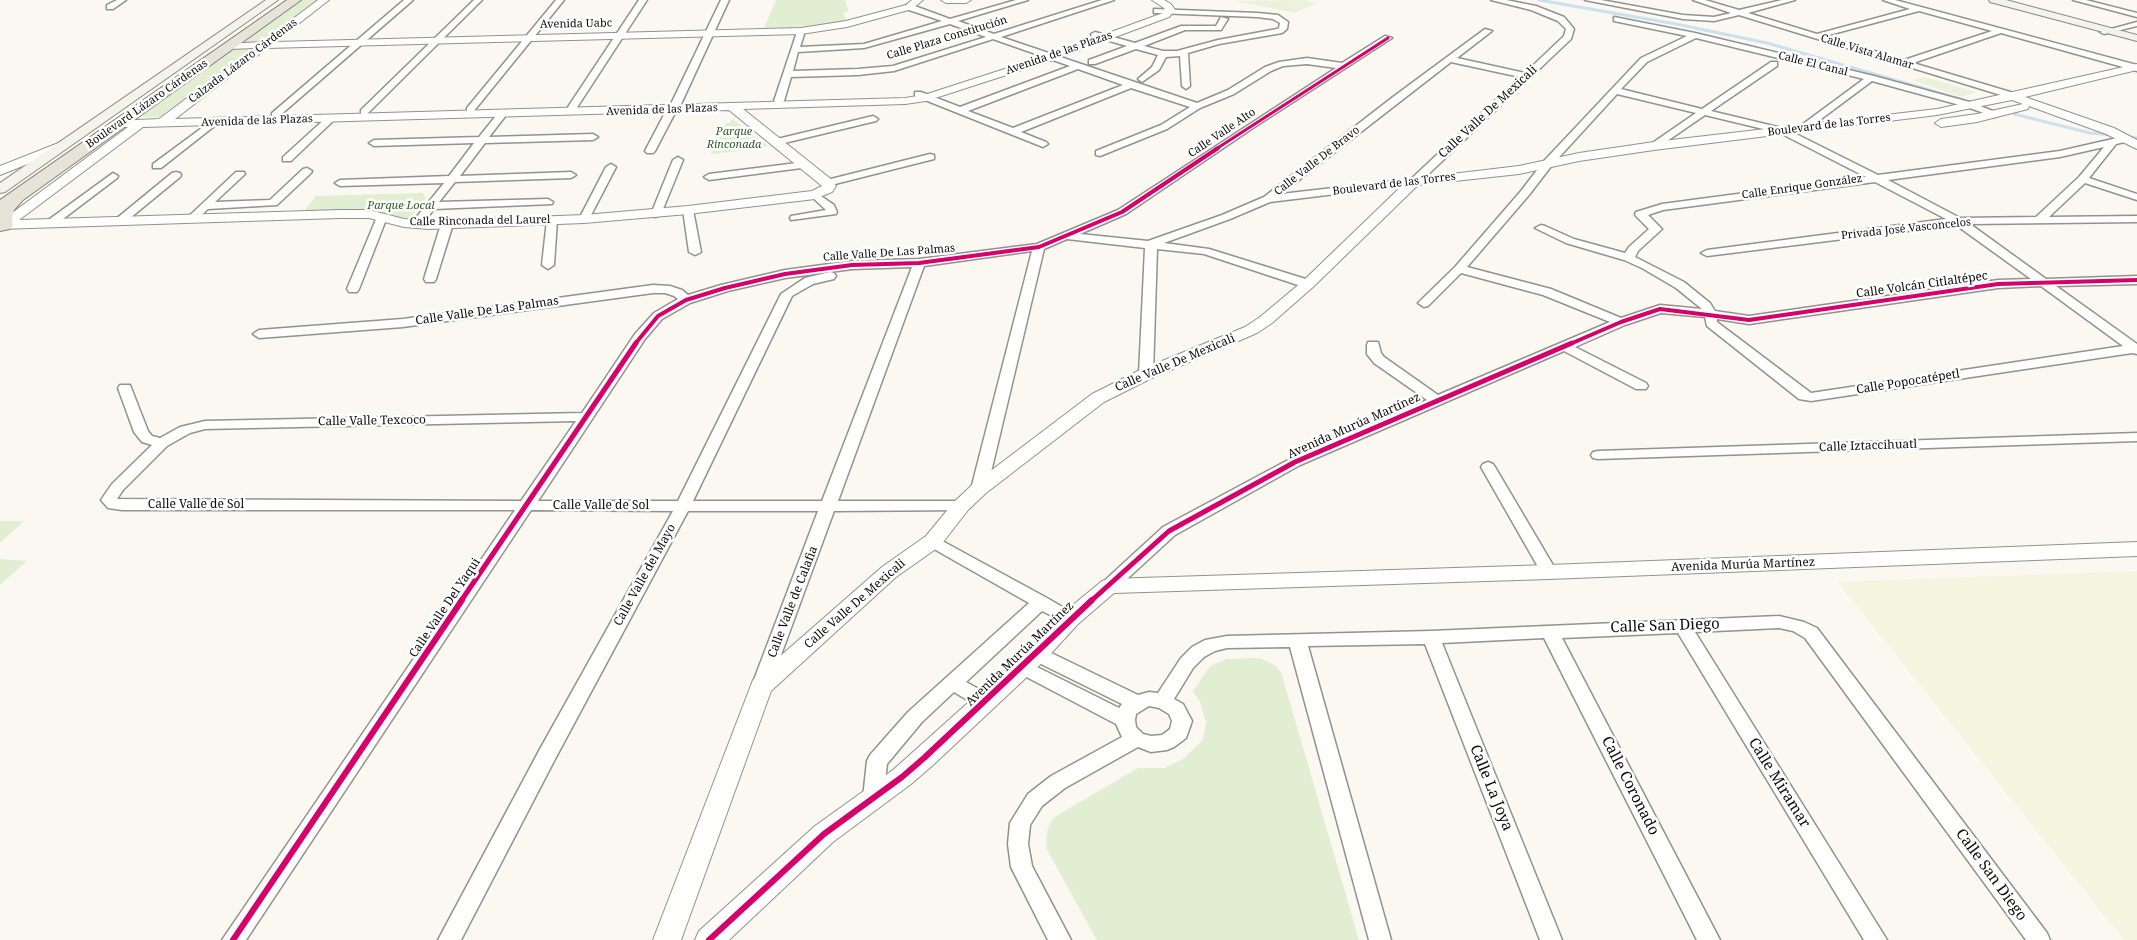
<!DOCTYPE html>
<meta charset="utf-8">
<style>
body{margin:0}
canvas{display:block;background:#faf8f0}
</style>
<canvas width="2137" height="940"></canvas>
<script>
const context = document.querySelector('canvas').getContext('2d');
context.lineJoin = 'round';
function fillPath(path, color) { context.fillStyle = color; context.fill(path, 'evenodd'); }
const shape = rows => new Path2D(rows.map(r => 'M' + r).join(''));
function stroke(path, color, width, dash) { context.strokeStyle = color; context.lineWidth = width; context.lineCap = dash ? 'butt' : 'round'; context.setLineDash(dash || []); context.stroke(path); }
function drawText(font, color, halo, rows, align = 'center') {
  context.font = font + ' "Noto Serif",serif'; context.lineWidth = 5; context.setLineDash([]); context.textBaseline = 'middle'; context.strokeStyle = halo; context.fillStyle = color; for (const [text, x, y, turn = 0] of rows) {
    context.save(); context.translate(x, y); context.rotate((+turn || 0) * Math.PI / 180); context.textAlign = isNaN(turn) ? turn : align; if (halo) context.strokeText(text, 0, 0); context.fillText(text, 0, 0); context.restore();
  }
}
fillPath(shape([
 [2137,571,2137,940,2124,940,1838,582]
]), '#f5f4de');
fillPath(shape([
 [300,0,316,0,260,42,245,43,246,39],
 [776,0,845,0,849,11,843,13,847,21,805,27,764,28],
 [239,48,247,48,249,52,159,117,142,117,143,115,231,51],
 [732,119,768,146,761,147,760,149,711,154,726,123,730,123],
 [423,193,426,198,410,218,398,218,375,210,304,211,316,196],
 [0,521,24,521,0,543],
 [0,559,27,561,0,585],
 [1260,658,1274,665,1281,672,1359,940,1097,940,1046,848,1047,831,1053,818,1138,768,1165,768,1183,759,1203,740,1206,722,1200,702,1193,691,1210,666,1227,659]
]), '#e1eed2');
fillPath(shape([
 [1302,0,1316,3,1295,13,1236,1],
 [1924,77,1977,92,1962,97,1912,80]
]), '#ebf2dc');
stroke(shape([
 [1539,0,1676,24,1767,43,1964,100],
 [2014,114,2090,133,2113,135],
 [2125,137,2137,138]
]), '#cae1f0', 3);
const minor = shape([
 [117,0,126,0,113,9,107,9,107,5,117,0],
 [404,0,413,0,278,117,272,117,272,113,404,0],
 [474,0,482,0,367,114,361,114,361,110,474,0],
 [556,0,564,0,473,112,467,112,467,108,556,0],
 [639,0,647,0,576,109,570,109,568,107,639,0],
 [721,0,729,0,681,104,676,107,673,106,671,104,721,0],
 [1016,0,1028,0,958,21,994,34,1102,0,1114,0,1001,37,1197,103,1228,90,1265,67,1279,62,1307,58,1342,63,1385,36,1392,38,1253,128,1126,214,1080,234,1148,241,1222,215,1264,197,1393,97,1485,29,1492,31,1457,58,1525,73,1564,36,1566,29,1558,21,1531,10,1491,0,1506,0,1536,6,1564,17,1574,29,1571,39,1418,184,1270,202,1230,219,1164,243,1209,249,1312,281,1314,284,1312,287,1304,287,1204,254,1157,249,1153,374,1151,377,1146,378,1139,374,1145,248,1067,239,1044,249,987,489,984,492,979,494,974,492,971,489,1032,251,924,266,838,501,961,501,967,502,969,506,967,510,834,511,770,685,768,690,761,692,754,690,752,685,818,511,688,511,554,761,461,940,438,940,540,749,673,511,531,510,246,940,222,940,515,510,122,510,108,508,101,500,112,484,152,445,142,442,134,432,118,388,120,385,130,385,148,431,152,436,160,438,180,427,205,421,582,413,635,334,654,313,678,299,674,296,665,293,653,293,403,327,259,338,253,334,259,330,403,319,653,285,670,286,682,290,688,295,721,285,785,270,852,261,919,259,1037,244,1118,210,1336,68,1307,64,1283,66,1271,71,1234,94,1200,108,1167,129,1100,156,1096,155,1096,151,1161,125,1190,107,1131,88,1021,132,1046,142,1048,144,1043,147,915,96,915,92,921,92,960,107,1070,66,993,39,894,71,858,75,791,77,784,101,779,104,774,101,798,29,805,31,800,47,864,44,942,21,906,9,906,5,912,5,950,19,1016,0],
 [950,24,986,37,893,66,858,69,793,71,798,52,864,48,950,24],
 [1451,62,1520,77,1411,179,1281,194,1451,62],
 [1078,69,1123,85,1013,128,968,111,1078,69],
 [912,267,822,501,693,501,792,296,813,284,834,279,836,276,834,273,830,272,805,278,781,294,678,501,538,501,645,339,662,319,690,303,728,291,785,278,852,269,912,267],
 [576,421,521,501,117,499,123,490,167,446,190,433,205,429,576,421],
 [1585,0,1601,0,1683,15,1714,17,1731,13,1693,0,1705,0,1739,10,1782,0,1795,0,1748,13,1817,34,1910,9,1883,0,1895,0,2137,65,2137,71,2001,33,1913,63,2017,94,2017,98,2014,99,1739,15,1714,21,1683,19,1585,0],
 [1919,11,1992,31,1904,60,1825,36,1919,11],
 [2073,0,2086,0,2137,13,2137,17,2073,0],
 [1154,9,1257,13,1278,15,1288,22,1287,29,1282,33,1219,44,1188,53,1190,86,1186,89,1182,86,1180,56,1166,57,1159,70,1142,82,1138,79,1152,67,1158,55,1136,49,1095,64,1089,64,1089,60,1127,46,1092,36,1091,34,1095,32,1135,43,1181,26,1216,26,1221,17,1228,19,1221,30,1185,30,1144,46,1163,51,1177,51,1218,40,1277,29,1279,28,1280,23,1273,19,1257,17,1157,13,1154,13,1154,9],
 [1614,17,1695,33,1874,76,1973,103,2000,114,1995,117,1992,116,1967,107,1872,81,1805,131,1799,131,1799,127,1864,79,1696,38,1647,62,1621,89,1702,109,1771,62,1777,62,1777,66,1711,111,1786,129,1878,175,2060,151,2126,136,2129,137,2129,141,2116,144,2089,178,2137,194,2137,200,2085,183,2049,217,2137,216,2137,222,1970,224,2046,279,2137,276,2137,284,2056,286,2137,344,2137,354,2132,353,1811,401,1799,399,1707,326,1705,317,1661,313,1625,325,1575,347,1646,383,1648,386,1646,389,1636,389,1564,351,1300,465,1175,535,1115,590,1109,592,1103,590,1101,586,1103,582,1163,527,1290,459,1427,400,1374,363,1367,354,1367,345,1368,342,1378,342,1381,353,1384,357,1438,395,1610,322,1543,295,1461,273,1428,306,1424,307,1418,303,1455,267,1521,191,1544,161,1641,58,1687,36,1614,21,1614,17],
 [1617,94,1696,113,1651,144,1651,148,1657,148,1705,115,1780,133,1866,177,1662,204,1636,212,1635,214,1636,216,1649,229,1629,247,1625,253,1574,239,1545,226,1541,225,1535,228,1566,243,1624,260,1642,268,1676,288,1702,309,1660,305,1621,318,1551,289,1467,267,1529,195,1552,165,1617,94],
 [2104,147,2079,177,2036,217,1960,218,1888,180,2060,157,2104,147],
 [1875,182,1946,219,1707,250,1701,253,1707,256,1956,225,2031,279,1998,280,1749,316,1715,311,1710,303,1684,282,1635,257,1638,251,1662,229,1648,215,1663,210,1875,182],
 [2041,286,2123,346,1811,393,1717,322,1717,319,1749,324,1998,288,2041,286],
 [2137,22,2137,26,2104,34,2100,32,2137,22],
 [672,106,677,109,655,151,653,153,647,153,645,151,667,109,672,106],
 [502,111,507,114,489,137,593,134,598,137,593,140,485,143,460,176,571,172,576,175,571,178,455,182,439,202,548,199,553,202,552,204,434,209,421,226,417,227,411,224,444,183,340,186,335,183,340,180,449,176,474,143,374,146,369,143,374,140,479,137,499,112,502,111],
 [330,116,333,117,333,121,291,161,283,161,283,157,327,117,330,116],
 [873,116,878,119,876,121,776,145,771,142,773,140,873,116],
 [214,119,217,120,217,124,161,168,153,168,153,164,214,119],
 [930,154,934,155,934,159,827,186,822,183,823,181,930,154],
 [678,157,683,160,661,214,656,217,652,216,651,214,673,160,678,157],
 [805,162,809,163,809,167,709,180,704,177,709,174,805,162],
 [611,164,616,167,589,219,588,221,580,221,579,219,606,167,611,164],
 [307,168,312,171,311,173,277,205,208,209,195,221,187,221,186,219,236,172,244,172,245,174,215,202,270,200,303,169,307,168],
 [176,172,180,173,181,175,180,177,124,223,116,223,114,221,116,219,172,173,176,172],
 [113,173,118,176,117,178,55,225,47,225,45,223,47,221,113,173],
 [815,192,834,205,837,212,836,214,791,220,790,218,791,216,826,210,810,195,815,192],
 [688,207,693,210,701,252,695,255,689,252,683,210,688,207],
 [382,214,387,217,359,289,357,292,349,292,347,289,377,217,382,214],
 [552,217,557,220,554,265,548,269,542,265,547,220,552,217],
 [447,221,453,224,436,279,434,282,426,282,424,279,441,224,447,221],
 [2137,433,2137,441,1598,459,1593,458,1591,455,1593,452,1598,451,2137,433],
 [1488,462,1493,464,1495,467,1557,572,1555,576,1549,578,1543,576,1541,572,1481,467,1483,464,1488,462],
 [933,536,1047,598,1076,615,1079,619,1076,623,1070,625,1042,611,966,682,993,697,995,702,993,707,986,709,979,707,954,692,922,722,887,764,883,798,880,804,873,806,866,804,863,798,867,761,870,755,908,712,1029,603,927,545,925,541,927,537,933,536],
 [1779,616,1804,622,1817,628,2047,933,2050,940,2026,940,1805,638,1793,631,1779,628,1695,632,1887,940,1864,940,1678,633,1562,638,1720,940,1697,940,1544,638,1442,643,1562,940,1540,940,1425,644,1308,646,1391,940,1369,940,1290,647,1227,648,1215,651,1204,657,1193,668,1174,699,1183,704,1192,721,1186,738,1174,747,1167,750,1151,752,1138,747,1065,788,1042,806,1030,825,1028,844,1032,866,1071,940,1048,940,1011,867,1008,844,1010,823,1028,794,1051,776,1122,737,1116,724,1017,672,1014,667,1017,662,1023,660,1119,708,1122,704,1031,659,1028,654,1031,649,1037,647,1043,649,1138,695,1149,692,1158,693,1181,658,1192,647,1205,640,1227,636,1431,631,1779,616],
 [1149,706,1159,708,1169,714,1172,721,1170,729,1162,735,1151,736,1143,734,1136,727,1135,720,1136,714,1149,706]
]);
const tertiary = shape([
 [318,0,329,0,275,42,801,28,846,21,906,5,912,0,923,0,912,9,847,27,801,34,267,48,175,119,905,98,924,95,1048,55,1163,13,1165,10,1164,8,1152,0,1164,0,1171,4,1175,10,1169,17,1056,59,926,101,905,104,743,109,832,180,836,186,832,192,815,199,688,214,584,223,429,229,404,227,369,218,340,218,0,229,0,222,128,127,115,127,113,124,115,121,159,119,254,48,229,49,224,46,225,44,262,42,318,0],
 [729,110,822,186,812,191,688,206,584,215,429,221,404,219,369,210,340,210,19,220,143,127,729,110],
 [941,0,971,0,966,3,946,3,941,0],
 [2137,64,2137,70,2025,97,2114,128,2137,140,2137,149,2106,134,2029,106,2028,109,1977,122,1941,127,1935,123,1941,119,1977,114,2023,104,2012,100,1937,115,1654,150,1579,161,1519,174,1418,185,1313,287,1272,323,1257,333,1152,378,1104,402,986,493,968,510,940,546,896,577,771,691,681,940,653,940,753,680,882,567,926,536,954,502,972,485,1092,394,1140,370,1245,327,1260,317,1303,281,1409,179,1519,166,1579,153,1654,142,1937,109,2137,64],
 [61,142,67,146,65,149,0,175,0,166,61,142],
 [2137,542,2137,556,1549,579,1114,593,1078,624,1045,660,933,765,911,784,833,842,729,940,695,940,699,931,815,826,893,770,1029,648,1062,614,1102,581,1109,579,1549,565,2137,542]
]);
const secondary = shape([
 [266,0,278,0,5,192,0,193,0,183,266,0],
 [1989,0,2006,0,2137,35,2137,41,1990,2,1989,0]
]);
const trunk = shape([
 [287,0,301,0,23,200,14,210,12,219,13,225,10,229,0,231,0,200,287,0]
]);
stroke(minor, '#93928f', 3);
stroke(tertiary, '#93928f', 2);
stroke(secondary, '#8a8985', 2);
stroke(trunk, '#80807c', 2);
fillPath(minor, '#fefefd');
fillPath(tertiary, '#fefefd');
fillPath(secondary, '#f4f3e9');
fillPath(trunk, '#e8e3d8');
stroke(shape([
 [1216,149,1388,38]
]), '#d6006c', 3);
stroke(shape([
 [635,344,658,316,686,300,725,288,785,274,852,265,919,263,1039,247,1122,212,1218,148],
 [1570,344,1621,322,1660,309,1749,320,1998,284,2137,280]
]), '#d6006c', 4);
stroke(shape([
 [461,601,636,343],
 [1091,601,1169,531,1295,462,1572,343]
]), '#d6006c', 5);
stroke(shape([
 [233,940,462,600],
 [709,940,824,834,902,777,924,758,1092,600]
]), '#d6006c', 6);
drawText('11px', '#0c0c0c', '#fff', [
 ["Avenida Uabc",576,24,-1],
 ["Calle Plaza Constitución",947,38,-17],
 ["Calle Vista Alamar",1867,52,17],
 ["Avenida de las Plazas",1059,53,-19],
 ["Calzada Lázaro Cárdenas",243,61,-37],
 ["Calle El Canal",1813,64,14],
 ["Boulevard Lázaro Cárdenas",147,104,-35],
 ["Avenida de las Plazas",662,110,-2],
 ["Avenida de las Plazas",257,121,-2],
 ["Boulevard de las Torres",1829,125,-7],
 ["Calle Valle Alto",1222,133,-34],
 ["Calle Valle De Bravo",1317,161,-38],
 ["Boulevard de las Torres",1394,184,-7],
 ["Calle Enrique González",1802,187,-8],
 ["Calle Rinconada del Laurel",480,221,-1],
 ["Privada José Vasconcelos",1906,229,-6],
 ["Calle Valle De Las Palmas",889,253,-4]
]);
drawText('italic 11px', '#2b5e23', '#fff', [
 ["Parque",734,132],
 ["Rinconada",734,145],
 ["Parque Local",401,206]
]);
drawText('12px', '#0c0c0c', '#fff', [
 ["Calle Valle De Mexicali",1488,112,-43],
 ["Calle Volcán Citlaltépec",1922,285,-8],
 ["Calle Valle De Las Palmas",487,311,-8],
 ["Calle Valle De Mexicali",1175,363,-23],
 ["Calle Popocatépetl",1908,382,-9],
 ["Calle Valle Texcoco",372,421,-1],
 ["Avenida Murúa Martínez",1354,426,-24],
 ["Calle Iztaccihuatl",1868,446,-2],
 ["Calle Valle de Sol",196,505],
 ["Calle Valle de Sol",601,506],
 ["Avenida Murúa Martínez",1743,565,-2],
 ["Calle Valle del Mayo",645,575,-61],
 ["Calle Valle de Calafia",793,602,-69],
 ["Calle Valle De Mexicali",855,604,-41],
 ["Calle Valle Del Yaqui",445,608,-56],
 ["Avenida Murúa Martínez",1020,654,-44]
]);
drawText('15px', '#0c0c0c', '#fff', [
 ["Calle San Diego",1665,626,-2],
 ["Calle Miramar",1779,783,58],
 ["Calle Coronado",1630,786,63],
 ["Calle La Joya",1491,788,68],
 ["Calle San Diego",1991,875,54]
]);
</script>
